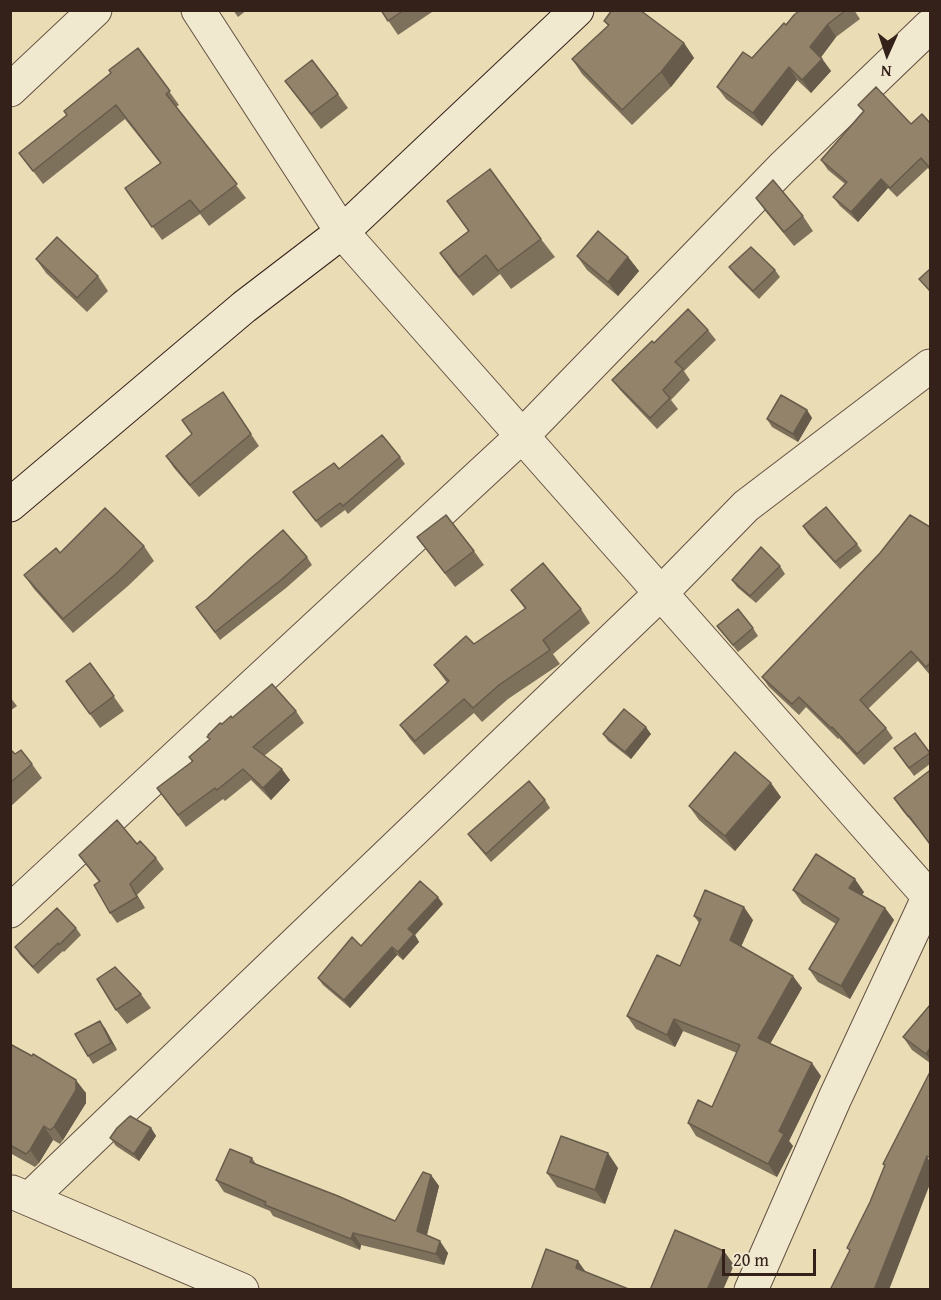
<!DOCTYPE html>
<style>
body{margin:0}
#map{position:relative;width:941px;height:1300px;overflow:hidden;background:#eaddb5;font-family:"Gentium Book Plus",serif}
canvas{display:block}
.frame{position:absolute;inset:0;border:12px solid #34211a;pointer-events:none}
.north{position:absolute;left:857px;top:24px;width:60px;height:60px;-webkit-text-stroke:4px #f1e9cf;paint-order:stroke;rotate:183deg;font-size:16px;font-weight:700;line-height:24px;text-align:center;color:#34211a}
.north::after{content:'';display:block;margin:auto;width:21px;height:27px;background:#34211a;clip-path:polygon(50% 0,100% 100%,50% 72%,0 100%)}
.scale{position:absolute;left:722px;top:1249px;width:94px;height:27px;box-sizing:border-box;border:3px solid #34211a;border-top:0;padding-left:8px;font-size:18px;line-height:21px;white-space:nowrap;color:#34211a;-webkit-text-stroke:4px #f1e9cf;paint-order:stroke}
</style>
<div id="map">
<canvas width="941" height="1300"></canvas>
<div class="frame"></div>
<div class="north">N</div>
<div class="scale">20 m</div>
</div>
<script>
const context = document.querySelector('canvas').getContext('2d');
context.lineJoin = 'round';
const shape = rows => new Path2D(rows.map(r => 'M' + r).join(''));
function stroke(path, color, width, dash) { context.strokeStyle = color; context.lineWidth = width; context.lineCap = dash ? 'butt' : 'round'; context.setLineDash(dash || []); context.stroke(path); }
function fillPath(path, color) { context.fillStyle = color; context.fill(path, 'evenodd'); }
const street = shape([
 [198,10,342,232,930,898],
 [10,90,95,10],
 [10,911,522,436,782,168,930,26],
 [12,1192,242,1290],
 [29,1199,661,593,746,506,930,366],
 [751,1290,835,1098,929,896]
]);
const secondary = shape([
 [10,505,244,307,342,232,577,10]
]);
stroke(street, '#625041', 35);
stroke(secondary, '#34211a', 35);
stroke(street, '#f1e9cf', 33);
stroke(secondary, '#f1e9cf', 33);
fillPath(shape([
 [233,10,247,10,238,17],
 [381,10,435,10,398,35],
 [800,10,854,10,860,19,836,37,821,57,831,71,811,93,797,80,762,126,726,99,717,87,752,58],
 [604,21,684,43,694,58,671,87,632,125,582,74,572,59,608,26],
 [138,48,179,105,176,107,246,198,209,226,200,214,162,240,125,188,160,163,125,119,43,184,19,153,67,115],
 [285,81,338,94,348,108,321,129],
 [858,105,911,124,930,123,930,171,928,168,897,197,888,188,858,222,840,206,833,197,845,184,828,170,821,160,863,111],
 [756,198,803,216,813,231,794,246,766,212],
 [447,201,541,239,555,257,511,289,500,274,473,296,453,272,440,253,468,231],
 [577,256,628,257,639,271,618,296,587,270],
 [36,259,98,276,108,291,87,312,46,273],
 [729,267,775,270,780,277,759,299,735,275],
 [708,330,716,340,684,371,690,380,671,400,678,409,657,429,620,390,612,380,654,343],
 [223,392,259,446,199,497,174,468,166,456,192,434],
 [807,410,812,418,798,442,772,427,767,419],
 [400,457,405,464,348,514,345,510,321,528,293,492,339,469],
 [803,526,857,544,862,551,840,569,808,534],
 [930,527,930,675,918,661,868,709,886,728,893,738,864,765,839,738,838,739,806,707,799,715,769,687,762,677],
 [417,537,474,551,484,565,455,587],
 [144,546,154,561,128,586,73,633,34,589,24,575,60,553],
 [307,557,312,565,286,588,220,640,196,607],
 [780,566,785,574,756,603,737,587,732,580],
 [511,590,581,609,590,623,553,654,560,664,508,699,482,722,474,713,424,755,410,739,400,725,447,683,434,665,474,644,525,609],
 [717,626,753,628,758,636,738,652],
 [90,663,124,711,100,728,66,681],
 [10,697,17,706,10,711],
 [296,711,304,723,264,756,290,780,271,800,251,780,225,801,223,799,186,827,157,788,192,762,189,757,209,740,222,724,232,718],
 [915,733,930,754,930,764,914,776,894,748],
 [603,734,651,734,631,759,608,741],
 [10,749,15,754,32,764,42,778,10,807],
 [930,773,930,845,918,827,917,828,902,810,894,798],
 [781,797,735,851,699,820,689,806],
 [545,800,550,808,491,862,474,842,468,834],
 [137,844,156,858,164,869,137,895,145,908,117,923,110,913,99,882,79,855],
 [793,890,864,892,862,895,885,908,894,920,850,999,818,982,809,969,836,924,802,903],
 [443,904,415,935,419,942,403,960,397,955,350,1008,323,985,318,978,361,946],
 [694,916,753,920,741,947,802,988,770,1044,821,1076,789,1141,793,1146,777,1177,696,1136,688,1123,712,1107,737,1053,683,1031,675,1047,636,1029,627,1016,680,966,699,923],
 [76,928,81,935,64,952,63,951,38,974,20,955,15,947],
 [141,994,151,1008,127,1024,116,1010],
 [930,1005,930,1063,912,1050,903,1037],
 [105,1028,117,1050,93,1064,88,1056],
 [10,1044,86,1093,86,1103,63,1140,60,1144,53,1140,39,1163,35,1167,10,1153],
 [151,1128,156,1136,139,1161,116,1146,110,1138],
 [252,1158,256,1164,395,1221,431,1175,439,1186,427,1235,448,1253,444,1265,361,1245,360,1250,273,1216,270,1211,224,1192,216,1180],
 [618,1168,605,1204,557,1187,547,1173]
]), '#7e715c');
fillPath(shape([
 [828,24,836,37,819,60,810,47],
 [684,43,694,58,671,87,661,72],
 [822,59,831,71,811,93,802,80],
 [789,67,797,80,762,126,753,113],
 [881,179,888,188,858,222,851,212],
 [628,257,639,271,618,296,608,282],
 [807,410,812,418,798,442,793,434],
 [646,727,651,734,631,759,625,752],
 [282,769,290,780,271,800,263,788],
 [771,783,781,797,735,851,725,836],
 [855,879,864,892,858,901,849,888],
 [130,884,137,895,145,908,137,897],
 [438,897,443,904,415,935,419,942,403,960,398,952,408,929],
 [744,907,753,920,738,953,730,940],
 [885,908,894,920,850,999,841,986],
 [392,947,397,955,350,1008,344,1000],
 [793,976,802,988,766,1051,758,1038],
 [674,1019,683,1031,675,1047,667,1035],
 [100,1021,105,1028,117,1050,111,1043],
 [930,1048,930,1060,926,1054],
 [812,1063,821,1076,789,1141,793,1146,777,1177,768,1164,779,1131],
 [76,1080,86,1093,86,1103,63,1140,54,1127],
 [44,1126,53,1140,39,1163,30,1150],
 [151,1128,156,1136,139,1161,134,1154],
 [608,1153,618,1168,605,1204,595,1190],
 [927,1156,930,1162,930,1184,889,1290,874,1290],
 [431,1175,439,1186,425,1242,417,1231],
 [353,1233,361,1245,360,1250,351,1239],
 [440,1241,448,1253,444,1265,436,1254],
 [724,1251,734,1265,723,1290,707,1290],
 [578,1261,588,1275,576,1268]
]), '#675c4b');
const building = shape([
 [381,10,404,10,388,21,381,10],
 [612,10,640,10,684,43,661,72,622,110,572,59,609,25,604,21,612,10],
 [800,10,846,10,828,24,810,47,822,59,802,80,789,67,753,113,717,87,743,52,752,58,784,23,786,25,794,15,800,10],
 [138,48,170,91,166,94,237,184,200,212,190,200,152,227,125,188,161,163,116,105,33,171,19,153,67,115,64,111,111,73,109,70,138,48],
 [312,60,338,94,311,114,285,81,312,60],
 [876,87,911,124,922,114,930,123,930,168,921,158,890,188,881,179,851,212,833,197,847,182,821,160,864,111,858,105,876,87],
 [490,169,541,239,498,271,486,255,459,277,440,253,469,231,447,201,490,169],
 [773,180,803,216,784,232,756,198,773,180],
 [598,231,628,257,608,282,577,256,598,231],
 [57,237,98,276,77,298,36,259,57,237],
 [751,247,775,270,753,291,729,267,751,247],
 [930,269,930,291,919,279,930,269],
 [688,309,708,330,675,362,683,369,663,390,670,398,650,418,612,380,652,341,654,343,688,309],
 [223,392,251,434,190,485,166,456,192,434,182,420,223,392],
 [781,395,807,410,793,434,767,419,781,395],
 [382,435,400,457,343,506,340,503,316,521,293,492,334,463,339,469,382,435],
 [826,507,857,544,835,562,803,526,826,507],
 [105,508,144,546,118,572,63,619,24,575,56,548,60,553,105,508],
 [446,515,474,551,445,573,417,537,446,515],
 [910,515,930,527,930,663,926,667,911,651,860,700,886,728,857,754,832,727,831,728,799,697,792,704,762,677,880,553,910,515],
 [283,530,307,557,281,580,215,632,196,607,207,599,250,559,283,530],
 [761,547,780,566,750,596,732,580,761,547],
 [543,563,581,609,543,640,550,650,499,685,473,708,464,699,415,741,400,725,449,681,434,665,466,636,474,644,526,608,511,590,543,563],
 [738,609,753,628,733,645,717,626,738,609],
 [90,663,114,696,90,714,66,681,90,663],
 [272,684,296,711,253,747,282,769,263,788,243,769,217,790,215,788,178,815,157,788,193,761,189,757,210,739,207,737,209,735,208,735,220,723,222,724,231,716,232,718,272,684],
 [624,709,646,727,625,752,603,734,624,709],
 [915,733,930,753,909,768,894,748,915,733],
 [10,749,15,754,21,750,32,764,10,783,10,749],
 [735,752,771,783,725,836,689,806,735,752],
 [929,771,930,773,930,844,909,816,908,816,894,798,929,771],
 [529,781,545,800,486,854,468,834,529,781],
 [117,820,137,844,140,841,156,858,130,884,137,897,110,913,94,885,100,881,79,855,117,820],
 [816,854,855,879,849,888,885,908,841,986,809,969,839,919,793,890,816,854],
 [420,881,438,897,408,929,414,934,398,952,392,947,344,1000,318,978,352,937,361,946,420,881],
 [705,890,744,907,730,940,793,976,758,1038,812,1063,779,1131,784,1134,768,1164,688,1123,698,1100,712,1107,740,1045,674,1019,667,1035,627,1016,657,955,680,966,701,919,694,916,705,890],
 [57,908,76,928,59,945,58,943,33,967,15,947,57,908],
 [115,967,141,994,116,1010,97,979,115,967],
 [930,1005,930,1048,926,1054,903,1037,930,1005],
 [100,1021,111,1043,88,1056,75,1034,100,1021],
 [10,1044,32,1056,33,1054,76,1080,76,1090,54,1127,50,1130,44,1126,30,1150,26,1154,10,1145,10,1044],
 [930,1072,930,1158,927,1156,874,1290,830,1290,850,1250,847,1248,870,1202,885,1165,883,1164,930,1072],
 [130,1116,151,1128,134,1154,110,1138,117,1128,130,1116],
 [561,1136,608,1153,595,1190,547,1173,561,1136],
 [230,1149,252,1158,250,1162,338,1196,395,1221,423,1172,431,1175,417,1231,440,1241,436,1254,353,1233,351,1239,265,1205,266,1202,216,1180,230,1149],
 [675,1230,724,1251,707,1290,650,1290,675,1230],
 [546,1249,578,1261,576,1268,631,1290,531,1290,546,1249]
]);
fillPath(building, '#93836b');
stroke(building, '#675c4b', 1.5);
</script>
